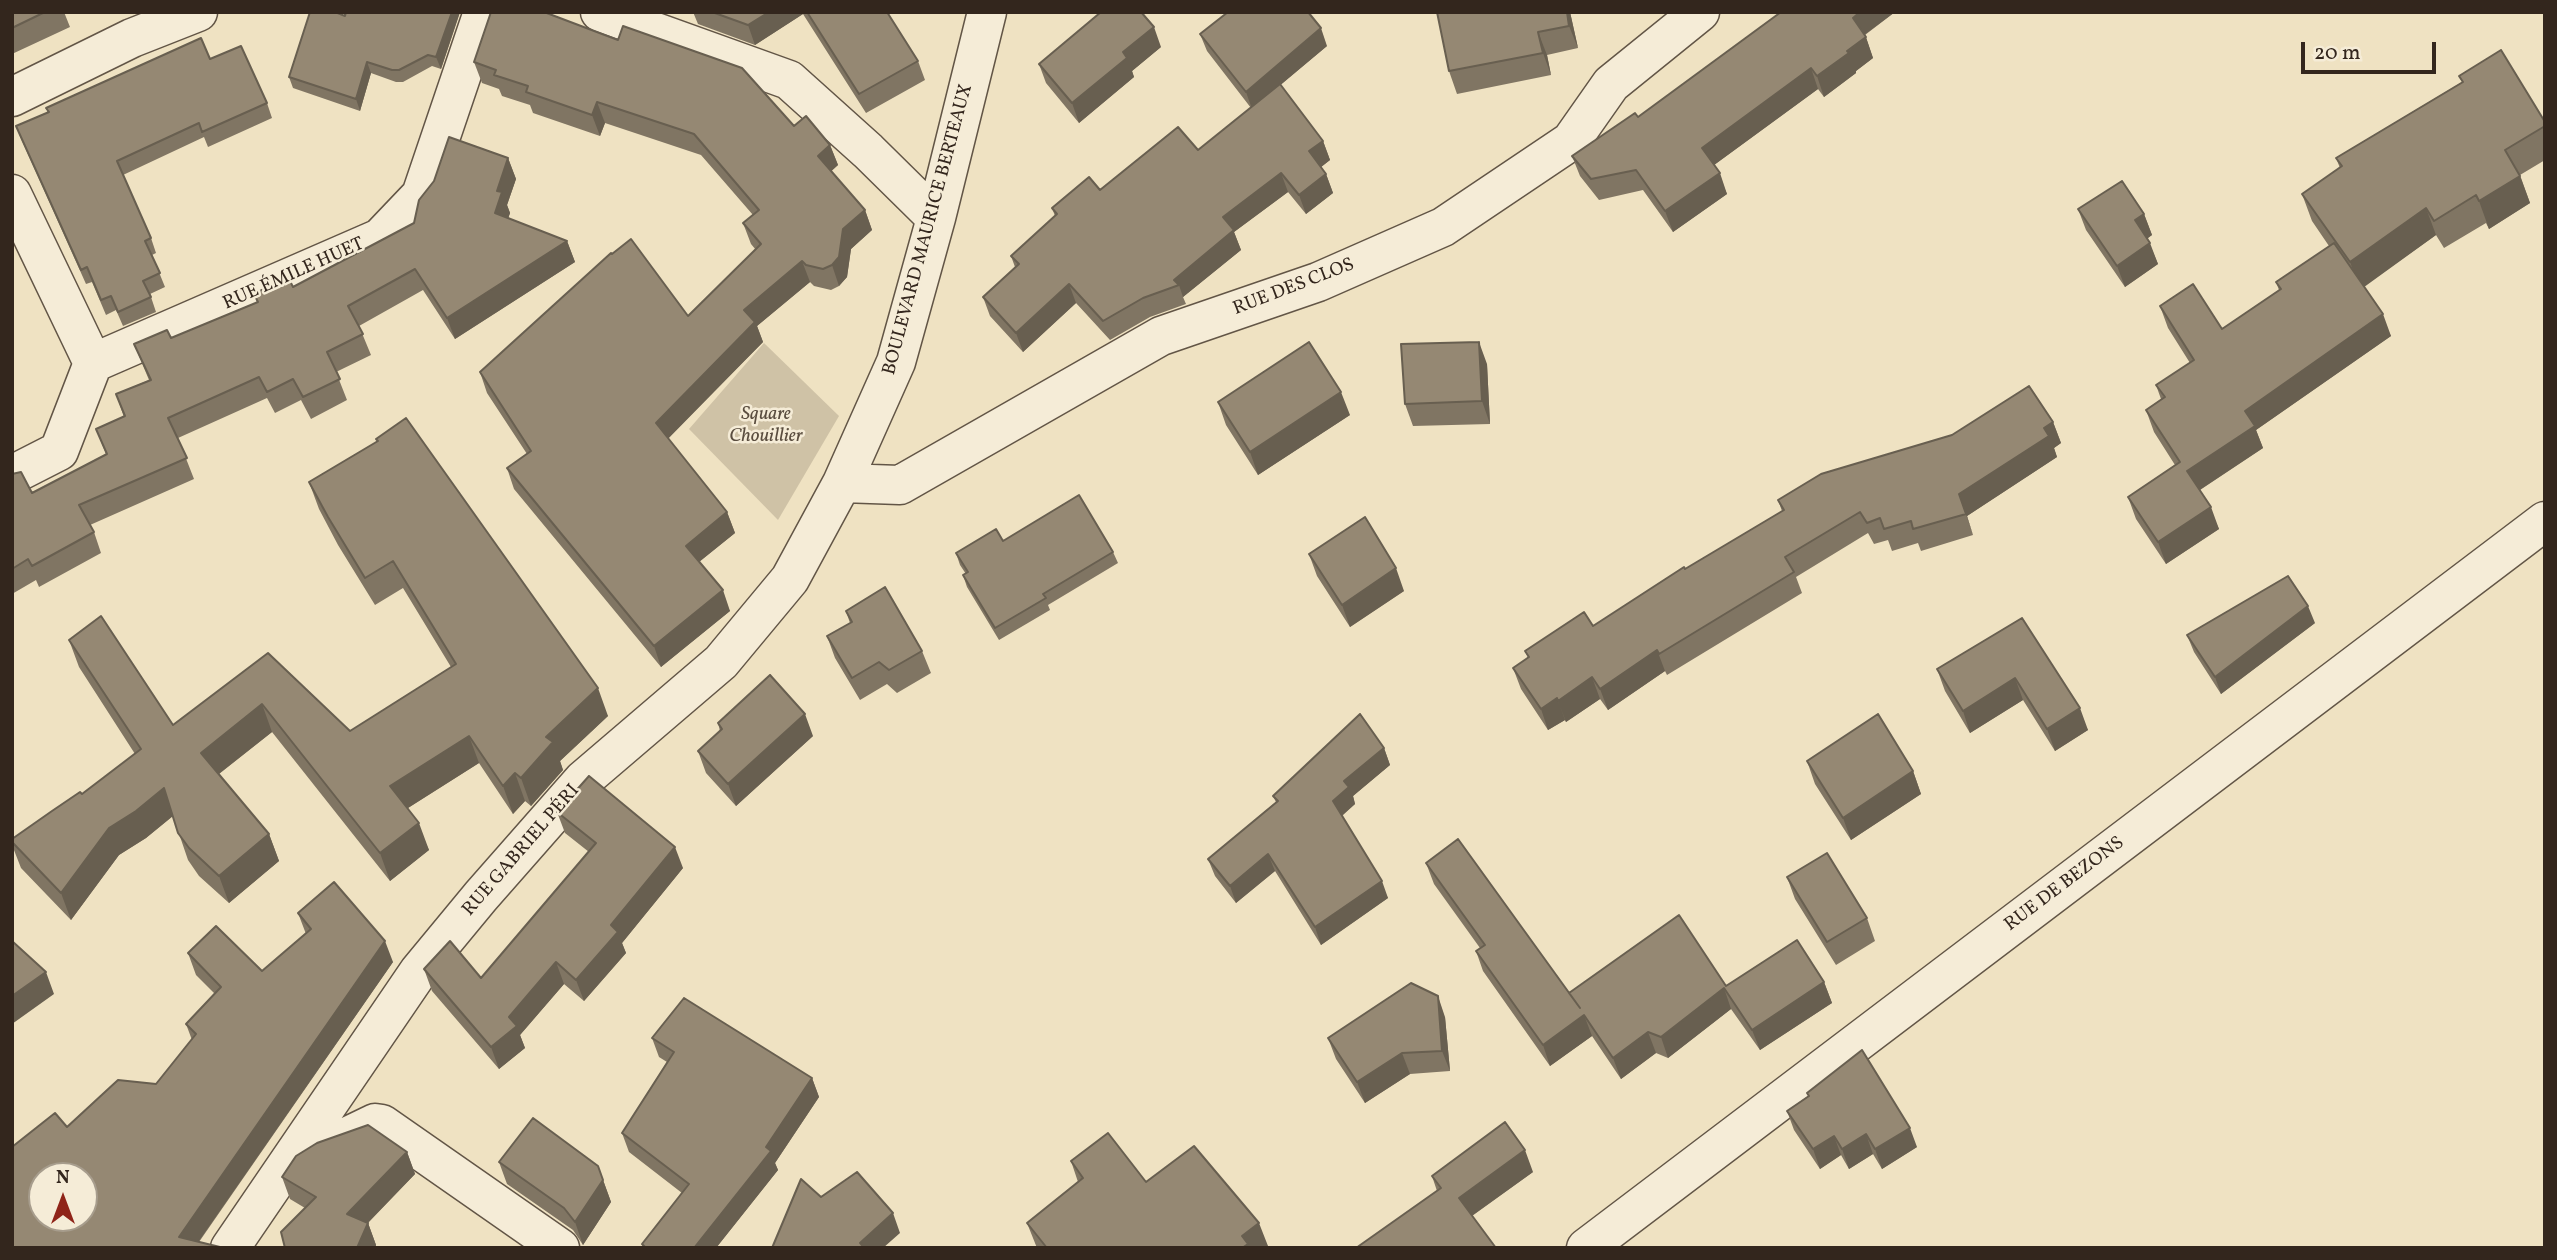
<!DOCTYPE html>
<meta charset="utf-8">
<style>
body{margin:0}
#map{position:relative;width:2557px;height:1260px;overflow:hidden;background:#efe2c2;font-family:Vollkorn,serif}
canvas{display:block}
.frame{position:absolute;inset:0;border:14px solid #33261d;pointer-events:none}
.north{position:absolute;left:28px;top:1162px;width:70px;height:70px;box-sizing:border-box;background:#f5ecd7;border:2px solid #a79d8d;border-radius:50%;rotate:0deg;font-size:19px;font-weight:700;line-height:28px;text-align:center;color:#33261d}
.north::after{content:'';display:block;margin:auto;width:24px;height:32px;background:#8f2418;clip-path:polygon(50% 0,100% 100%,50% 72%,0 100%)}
.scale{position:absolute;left:2301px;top:42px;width:135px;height:32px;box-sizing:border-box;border:4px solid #33261d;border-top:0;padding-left:9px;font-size:21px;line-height:24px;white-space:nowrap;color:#33261d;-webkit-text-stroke:5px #f5ecd7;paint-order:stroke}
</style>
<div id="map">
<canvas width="2557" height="1260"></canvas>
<div class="frame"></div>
<div class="north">N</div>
<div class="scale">20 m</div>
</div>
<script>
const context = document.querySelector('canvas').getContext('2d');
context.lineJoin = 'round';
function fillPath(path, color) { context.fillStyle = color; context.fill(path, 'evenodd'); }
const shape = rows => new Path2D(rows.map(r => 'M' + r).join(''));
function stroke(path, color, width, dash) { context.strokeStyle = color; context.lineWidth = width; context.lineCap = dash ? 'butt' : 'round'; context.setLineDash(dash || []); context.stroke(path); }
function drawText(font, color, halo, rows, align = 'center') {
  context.font = font + ' Vollkorn,serif'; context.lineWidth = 5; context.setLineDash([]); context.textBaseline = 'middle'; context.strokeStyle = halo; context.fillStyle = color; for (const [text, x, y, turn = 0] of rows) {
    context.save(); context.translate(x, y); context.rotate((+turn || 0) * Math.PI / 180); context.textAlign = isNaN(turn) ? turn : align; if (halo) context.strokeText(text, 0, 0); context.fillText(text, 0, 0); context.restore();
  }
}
fillPath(shape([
 [764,343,839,416,778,520,689,429]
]), '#cfc2a6');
const street = shape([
 [600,12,789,80,868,151,936,218],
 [12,97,132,38,198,12],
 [12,194,93,363,59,451,12,475],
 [93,363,380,238,421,195,483,12],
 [842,483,900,485,1161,336,1318,282,1443,227,1571,141,1611,84,1700,12],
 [322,1143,348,1136,375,1123,382,1124,560,1248],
 [230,1248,419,971,481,896,583,780,721,662,790,579,842,483,896,362,936,218,987,12],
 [1586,1248,2545,521]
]);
stroke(street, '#625546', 41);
stroke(street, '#f5ecd7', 38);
fillPath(shape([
 [12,12,64,12,70,27,12,54],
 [460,12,441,69,432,66,403,82,396,82,371,73,360,111,293,88,289,77,345,16],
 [693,12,887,12,918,61,925,80,866,113,803,14,755,45,698,24],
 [1437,12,1570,12,1578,48,1547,55,1551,75,1457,94,1449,71],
 [1781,12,1895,12,1865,35,1873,58,1856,71,1856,73,1824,97,1818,89,1714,165,1727,194,1673,232,1643,190,1599,200,1580,176,1572,156,1638,117],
 [1200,34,1327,46,1280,85,1323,141,1330,160,1321,167,1326,174,1333,193,1306,214,1288,192,1234,232,1241,250,1183,297,1186,304,1150,317,1110,340,1076,303,1023,352,990,316,983,297,1015,267,1011,256,1055,216,1052,208,1100,190,1198,150,1251,108,1207,51],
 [1161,47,1132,71,1134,77,1079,123,1046,83,1039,64],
 [210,59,267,103,272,118,208,147,204,137,123,175,151,238,156,253,152,255,165,287,150,294,156,312,123,326,116,310,106,315,92,282,86,284,22,141,16,126,48,113,46,108],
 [474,62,794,126,830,145,838,165,831,171,865,210,872,230,851,249,847,277,839,286,831,290,814,286,810,282,757,326,763,342,668,438,727,512,735,533,699,562,730,611,661,667,514,489,507,468,527,454,487,393,480,372,688,316,756,250,751,244,743,223,753,215,701,155,605,123,600,136,533,113,530,105,502,96,499,89,482,83],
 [2459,76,2545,126,2545,160,2520,175,2530,203,2489,229,2486,223,2444,248,2436,235,2364,286,2391,336,2256,430,2263,448,2200,490,2219,529,2166,564,2136,519,2128,497,2175,465,2154,432,2146,410,2161,399,2156,385,2190,363,2168,328,2160,306,2222,329,2279,290,2276,282,2329,246,2312,221,2302,194,2340,168,2336,158,2462,82],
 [508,158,516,179,507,205,510,213,508,218,567,241,575,262,455,339,423,290,359,326,371,355,336,372,347,400,311,419,301,400,275,413,267,398,178,438,194,479,90,525,94,532,101,553,39,587,36,580,12,594,12,474,32,493,106,454,96,429,124,417,116,394,149,380,134,344,171,338,257,302,254,294,293,287,414,223],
 [2078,209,2144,214,2152,235,2147,238,2158,264,2125,287,2086,230],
 [1487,364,1490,424,1413,426,1405,404],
 [1218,402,1350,415,1258,475,1226,425],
 [2053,422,2061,443,2054,448,2057,457,1967,516,1973,535,1921,551,1918,543,1892,551,1888,540,1874,544,1868,533,1796,577,1802,593,1667,675,1665,671,1608,710,1600,699,1566,722,1565,720,1548,730,1521,689,1513,668,1528,658,1525,651,1593,626,1782,511,1778,500],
 [376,439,608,716,560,761,563,770,531,806,525,801,513,814,479,763,408,808,429,850,390,881,272,732,219,774,269,834,279,861,229,903,199,876,188,860,173,816,146,838,119,855,71,920,21,868,12,845,12,839,82,794,135,754,79,667,69,640,173,725,268,653,350,731,451,667,403,588,375,605,338,545,319,509,309,482,377,442],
 [1003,541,1113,552,1118,563,1048,605,1050,610,999,640,967,587,963,575,966,574,960,565,956,553],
 [1309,554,1404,591,1350,627,1317,576],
 [846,611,922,651,931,673,897,693,887,684,860,700,835,658,827,636,850,623],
 [2022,618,2088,730,2055,751,2023,700,1970,733,1945,691,1937,669],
 [2315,623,2221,694,2194,652,2187,635],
 [718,723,813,736,736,806,706,773,698,751,720,731],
 [1384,748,1390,765,1353,796,1355,804,1342,816,1388,898,1321,945,1275,871,1236,903,1215,876,1208,859,1276,802,1273,796],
 [1807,761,1913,771,1921,794,1851,840,1815,784],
 [557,812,683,868,622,943,626,953,584,1001,564,984,520,1035,525,1048,499,1069,432,991,424,969,481,978,589,852,565,833],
 [1426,863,1570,995,1726,986,1824,982,1832,1003,1760,1050,1731,1009,1668,1058,1656,1053,1621,1079,1592,1036,1550,1066,1483,971,1476,951,1480,948,1434,884],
 [1787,877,1867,918,1875,941,1836,965,1795,899],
 [298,913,393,962,199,1242,12,1248,67,1127,156,1084,192,1040,186,1024,215,994,196,975,188,953,262,971,306,934],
 [1445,1017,1450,1071,1410,1074,1365,1103,1336,1059,1328,1038],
 [652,1038,812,1078,819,1097,775,1163,778,1170,716,1248,643,1248,642,1244,682,1193,629,1152,622,1133,667,1062,659,1057],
 [1807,1093,1917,1147,1882,1169,1873,1154,1849,1169,1841,1155,1820,1169,1794,1130,1787,1111,1808,1096],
 [407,1152,415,1174,368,1223,376,1245,375,1248,285,1248,305,1208,290,1199,282,1177],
 [1071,1161,1146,1182,1268,1246,1266,1248,1037,1248,1027,1223,1078,1182],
 [499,1162,598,1166,611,1202,583,1245,573,1230,507,1184],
 [1533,1172,1472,1216,1437,1191,1432,1176]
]), '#807563');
fillPath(shape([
 [452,12,460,12,441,69,436,57],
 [769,12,803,12,803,14,755,45,748,25],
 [1567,12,1570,12,1578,48,1569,26],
 [1860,12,1895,12,1860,38,1853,18],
 [1154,27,1161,47,1132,71,1134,77,1079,123,1072,103,1123,52],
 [1321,28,1327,46,1252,109,1246,92],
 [1538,32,1547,55,1551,75,1543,53],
 [1866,37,1873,58,1856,71,1856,73,1824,97,1817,76],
 [367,62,371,73,360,111,356,99],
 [1811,68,1818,89,1710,168,1702,148],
 [597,102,605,123,600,136,592,115],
 [1323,141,1330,160,1316,171,1309,151],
 [830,145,838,165,825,177,818,156],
 [508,158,516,179,507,205,510,213,503,234,495,213,497,191],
 [1281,173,1288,192,1234,232,1241,250,1183,297,1179,285,1174,280,1223,217],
 [1720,173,1727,194,1673,232,1665,211],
 [1326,174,1333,193,1306,214,1299,195],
 [2520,176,2530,203,2489,229,2479,201],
 [2426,208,2436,235,2360,290,2350,262],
 [865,210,872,230,851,249,847,277,839,286,832,265,843,229],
 [2144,214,2152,235,2143,242,2135,220],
 [567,241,575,262,455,339,447,318],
 [2150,243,2158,264,2125,287,2117,266],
 [802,261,810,282,757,326,763,342,663,444,656,423,744,310],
 [1069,284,1076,303,1023,352,1016,333],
 [2383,314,2391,336,2256,430,2263,448,2195,493,2187,471,2245,411],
 [1479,342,1487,364,1490,424,1482,401],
 [1341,392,1350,415,1258,475,1250,452],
 [2053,422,2061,443,2054,448,2057,457,1967,516,1973,535,1959,494,2044,428],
 [2211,507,2219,529,2166,564,2158,542],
 [727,512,735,533,694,566,686,546],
 [1396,568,1404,591,1350,627,1342,605],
 [723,590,730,611,661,667,654,646],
 [2308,606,2315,623,2221,694,2215,677],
 [1657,650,1665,671,1608,710,1600,689],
 [1592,677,1600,699,1566,722,1558,701],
 [2015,678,2023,700,1970,733,1963,711],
 [598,688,608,716,560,761,563,770,531,806,521,778,546,737],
 [1557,698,1565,720,1548,730,1541,709],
 [262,704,272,732,211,780,201,753],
 [2080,708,2088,730,2055,751,2047,729],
 [805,714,813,736,736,806,728,784],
 [469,736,479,763,400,813,390,786],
 [1384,748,1390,765,1353,796,1355,804,1339,818,1333,801,1344,781],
 [1913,771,1921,794,1851,840,1843,818],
 [515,773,525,801,513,814,503,786],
 [164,788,174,815,146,838,119,855,71,920,61,893,109,828],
 [419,823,429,850,390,881,380,853],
 [269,834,279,861,229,903,219,876],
 [675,847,683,868,622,943,626,953,584,1001,576,980,611,925],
 [1268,854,1275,871,1236,903,1230,886],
 [1382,881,1388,898,1321,945,1315,927],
 [385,941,393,962,194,1248,179,1237],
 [556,962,564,984,520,1035,525,1048,499,1069,491,1047,509,1017],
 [46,972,54,994,12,1024,12,996],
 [1824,982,1832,1003,1760,1050,1752,1030],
 [1724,988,1731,1009,1668,1058,1661,1037],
 [1438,996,1445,1017,1450,1071,1442,1051],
 [1584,1015,1592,1036,1550,1066,1543,1045],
 [1648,1032,1656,1053,1621,1079,1613,1058],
 [1402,1053,1410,1074,1365,1103,1357,1082],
 [812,1078,819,1097,775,1163,778,1170,716,1248,694,1248,766,1147],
 [1910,1128,1917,1147,1882,1169,1875,1149],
 [1866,1134,1873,1154,1849,1169,1842,1149],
 [1834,1136,1841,1155,1820,1169,1813,1149],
 [1525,1150,1533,1172,1466,1220,1459,1198],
 [407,1152,415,1174,355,1236,347,1214],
 [603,1180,611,1202,583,1245,575,1222],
 [893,1213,900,1233,883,1248,862,1248,860,1243],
 [368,1223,376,1245,375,1248,357,1248],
 [1259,1223,1268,1246,1266,1248,1242,1248,1242,1236]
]), '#685f50');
const building = shape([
 [12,12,45,12,12,28,12,12],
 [310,12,335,12,345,16,346,12,452,12,436,57,428,55,399,70,392,70,367,62,356,99,289,77,310,12],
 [491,12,544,12,618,40,623,26,742,68,794,126,806,116,830,145,818,156,865,210,843,229,839,257,832,265,823,269,806,265,802,261,744,310,755,322,656,423,727,512,686,546,723,590,654,646,507,468,531,451,480,372,611,253,612,254,631,239,688,316,761,244,743,223,759,210,694,134,597,102,592,115,526,92,528,86,494,75,496,70,474,62,491,12],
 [712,12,769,12,748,25,712,12],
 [807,12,887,12,918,61,859,94,807,12],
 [1101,12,1141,12,1154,27,1123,52,1127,58,1072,103,1039,64,1101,12],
 [1228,12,1308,12,1321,28,1246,92,1200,34,1228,12],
 [1437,12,1567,12,1569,26,1538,32,1543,53,1449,71,1437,12],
 [1781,12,1860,12,1853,18,1866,37,1847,51,1849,53,1817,76,1811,68,1702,148,1720,173,1665,211,1636,170,1591,179,1572,156,1635,113,1638,117,1781,12],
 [201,38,210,59,241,46,267,103,202,132,199,123,117,161,151,238,145,241,160,273,143,281,151,297,118,312,111,296,101,300,87,267,81,270,16,126,49,112,46,108,201,38],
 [2501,50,2545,122,2545,126,2505,150,2520,176,2479,201,2476,195,2434,221,2426,208,2350,262,2302,194,2342,166,2336,158,2463,82,2459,76,2501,50],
 [1280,84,1323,141,1309,151,1326,174,1299,195,1281,173,1223,217,1234,230,1174,280,1179,285,1143,298,1103,321,1069,284,1016,333,983,297,1019,264,1011,256,1057,214,1052,208,1089,177,1100,190,1178,127,1198,150,1280,84],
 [449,137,508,158,497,191,502,192,495,213,567,241,447,318,415,269,348,306,363,334,327,352,340,379,303,397,293,379,267,392,259,377,168,418,187,458,79,505,94,532,32,566,28,559,12,569,12,474,21,472,32,493,107,454,96,429,125,416,116,394,151,380,134,344,167,330,171,338,258,302,254,294,288,277,293,287,414,223,419,200,434,181,449,137],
 [2122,181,2144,214,2135,220,2150,243,2117,266,2078,209,2122,181],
 [2334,243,2383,314,2245,411,2255,426,2187,471,2211,507,2158,542,2128,497,2180,462,2146,410,2165,397,2156,385,2194,360,2160,306,2193,284,2222,329,2281,289,2276,282,2334,243],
 [1309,342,1341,392,1250,452,1218,402,1309,342],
 [1479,342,1482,401,1405,404,1401,344,1479,342],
 [2029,386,2053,422,2044,428,2049,436,1959,494,1966,514,1913,529,1911,521,1884,529,1880,518,1867,523,1860,512,1785,557,1794,572,1659,654,1657,650,1600,689,1592,677,1558,701,1557,698,1541,709,1513,668,1529,657,1525,651,1584,612,1593,626,1684,567,1685,569,1784,510,1778,500,1821,474,1952,435,2029,386],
 [406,418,598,688,546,737,553,742,521,778,515,773,503,786,469,736,390,786,419,823,380,853,262,704,201,753,269,834,219,876,189,848,178,833,164,788,136,811,109,828,61,893,12,842,12,839,52,811,80,792,82,794,141,749,69,640,101,616,173,725,268,653,350,731,456,664,393,561,365,578,328,517,309,482,378,441,376,439,406,418],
 [1079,495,1113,552,1043,594,1046,598,995,628,963,575,968,572,956,553,996,529,1003,541,1079,495],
 [1365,517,1396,568,1342,605,1309,554,1365,517],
 [2288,576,2308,606,2215,677,2187,635,2288,576],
 [885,587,922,651,889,670,879,662,852,678,827,636,852,622,846,611,885,587],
 [2022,618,2080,708,2047,729,2015,678,1963,711,1937,669,2022,618],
 [770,675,805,714,728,784,698,751,722,729,718,723,770,675],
 [1360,714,1384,748,1344,781,1349,787,1333,801,1382,881,1315,927,1268,854,1230,886,1208,859,1278,801,1273,796,1360,714],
 [1878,714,1913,771,1843,818,1807,761,1878,714],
 [589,776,675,847,611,925,618,932,576,980,556,962,509,1017,517,1026,491,1047,424,969,450,941,481,978,596,843,557,812,589,776],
 [1458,839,1580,1008,1569,993,1679,915,1726,986,1797,940,1824,982,1752,1030,1724,988,1661,1037,1648,1032,1613,1058,1584,1015,1543,1045,1476,951,1485,945,1426,863,1458,839],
 [1827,853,1867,918,1827,942,1787,877,1827,853],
 [334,882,385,941,179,1237,224,1248,12,1248,12,1147,55,1113,67,1127,118,1080,156,1084,196,1034,186,1024,221,987,188,953,216,926,262,971,311,929,298,913,334,882],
 [42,1176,84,1176,84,1218,42,1218,42,1176],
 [12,941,46,972,12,996,12,941],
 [1411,983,1438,996,1442,1051,1402,1053,1357,1082,1328,1038,1411,983],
 [684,998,812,1078,766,1147,771,1151,694,1248,646,1248,642,1244,689,1184,622,1133,674,1052,652,1038,684,998],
 [1862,1050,1910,1128,1875,1149,1866,1134,1842,1149,1834,1136,1813,1149,1787,1111,1809,1096,1807,1093,1862,1050],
 [533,1118,598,1166,603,1180,575,1222,564,1208,499,1162,533,1118],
 [1505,1122,1525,1150,1459,1198,1496,1248,1356,1248,1441,1188,1432,1176,1505,1122],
 [368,1125,407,1152,347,1214,368,1223,357,1248,285,1248,281,1232,316,1197,282,1177,296,1156,317,1143,368,1125],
 [1108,1133,1146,1182,1194,1146,1259,1223,1242,1236,1248,1244,1242,1248,1047,1248,1027,1223,1083,1178,1071,1161,1108,1133],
 [857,1172,893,1213,860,1243,864,1248,772,1248,801,1179,821,1197,857,1172]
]);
fillPath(building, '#958873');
stroke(building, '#685f50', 2);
drawText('19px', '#33261d', '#f5ecd7', [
 ["BOULEVARD MAURICE BERTEAUX",929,230,-75],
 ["RUE ÉMILE HUET",294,275,-24],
 ["RUE DES CLOS",1294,288,-21],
 ["RUE GABRIEL PÉRI",522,851,-49],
 ["RUE DE BEZONS",2065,885,-37]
]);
drawText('italic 19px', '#5a4d3f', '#f5ecd7', [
 ["Square",766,416],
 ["Chouillier",766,438]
]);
</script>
